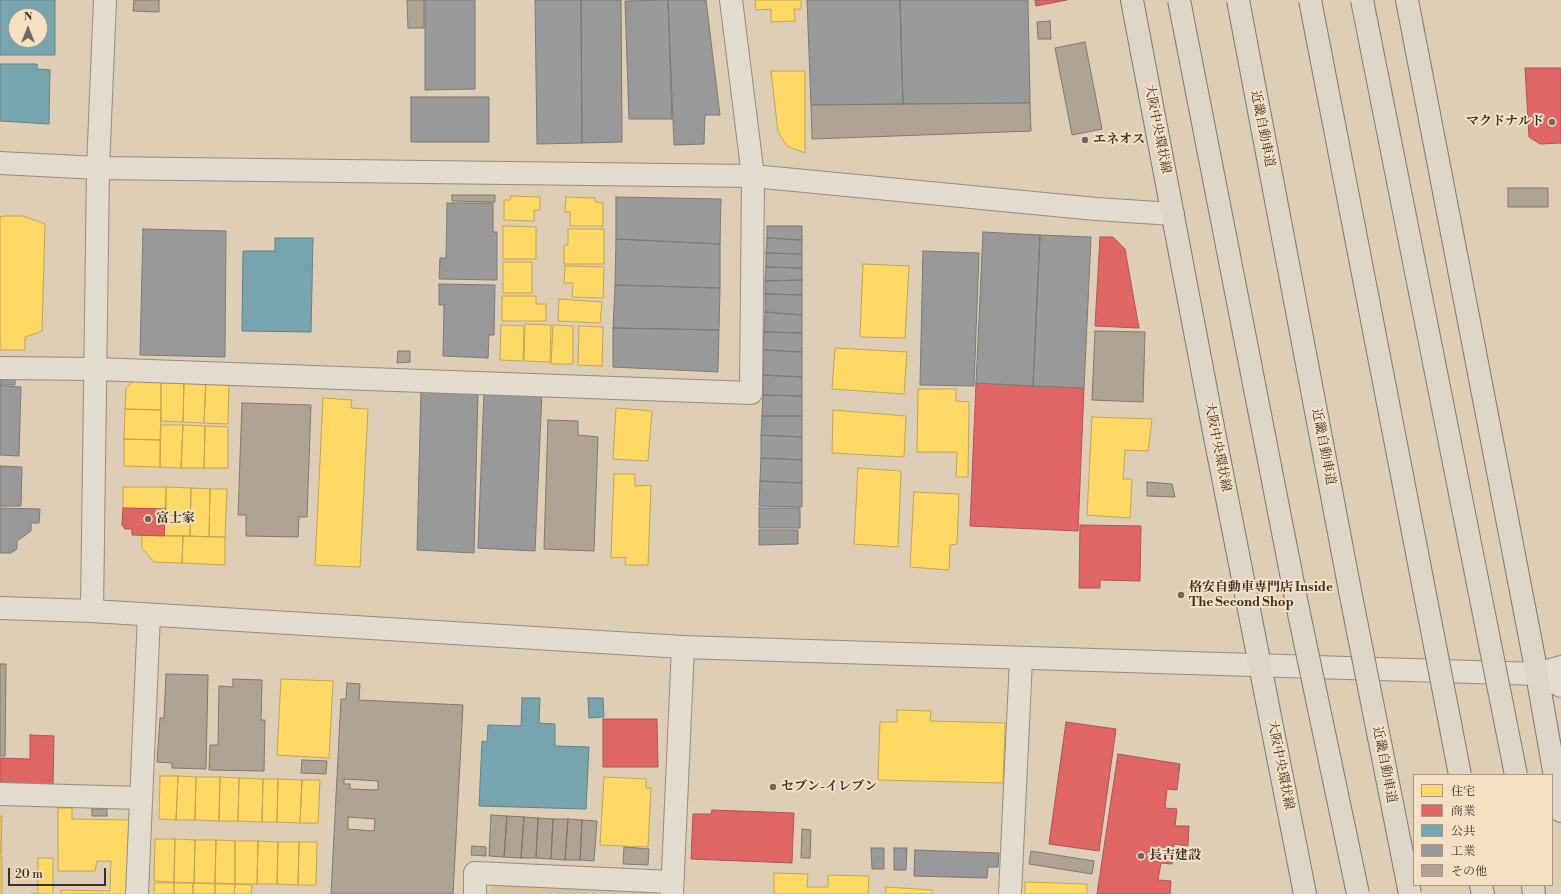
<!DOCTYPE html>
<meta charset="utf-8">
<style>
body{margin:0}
#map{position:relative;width:1561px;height:894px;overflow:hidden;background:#ddceb5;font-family:"Libre Bodoni","Noto Serif JP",serif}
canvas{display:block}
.legend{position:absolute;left:1413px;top:774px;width:140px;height:112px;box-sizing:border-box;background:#f4e1c4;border:1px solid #aa9986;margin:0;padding:5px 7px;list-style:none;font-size:12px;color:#3c2e29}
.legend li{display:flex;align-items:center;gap:8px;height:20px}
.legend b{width:20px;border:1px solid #aa9986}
.north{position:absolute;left:8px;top:8px;width:40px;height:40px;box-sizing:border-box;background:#f4e1c4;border:1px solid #aa9986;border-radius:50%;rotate:0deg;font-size:11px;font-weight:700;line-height:16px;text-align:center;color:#3c2e29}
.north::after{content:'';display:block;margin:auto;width:14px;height:18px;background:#74665a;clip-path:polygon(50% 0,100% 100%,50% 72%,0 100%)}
.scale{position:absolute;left:8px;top:868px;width:98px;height:18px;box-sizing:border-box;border:2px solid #3c2e29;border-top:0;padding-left:5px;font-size:12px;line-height:14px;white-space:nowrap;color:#3c2e29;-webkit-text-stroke:3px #f4e1c4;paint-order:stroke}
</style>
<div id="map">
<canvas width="1561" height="894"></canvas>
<ul class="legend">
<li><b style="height:11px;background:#ffd966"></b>住宅</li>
<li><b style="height:11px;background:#e06666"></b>商業</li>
<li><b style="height:11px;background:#76a5af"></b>公共</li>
<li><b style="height:11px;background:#999"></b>工業</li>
<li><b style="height:11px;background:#afa494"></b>その他</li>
</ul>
<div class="north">N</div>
<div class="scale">20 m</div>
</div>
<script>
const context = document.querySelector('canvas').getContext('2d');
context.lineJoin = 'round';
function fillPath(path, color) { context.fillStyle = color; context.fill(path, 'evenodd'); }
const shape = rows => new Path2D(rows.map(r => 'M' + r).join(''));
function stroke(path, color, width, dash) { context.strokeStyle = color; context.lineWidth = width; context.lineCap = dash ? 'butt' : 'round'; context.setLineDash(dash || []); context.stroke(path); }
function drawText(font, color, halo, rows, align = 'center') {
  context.font = font + ' "Libre Bodoni","Noto Serif JP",serif'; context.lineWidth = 4; context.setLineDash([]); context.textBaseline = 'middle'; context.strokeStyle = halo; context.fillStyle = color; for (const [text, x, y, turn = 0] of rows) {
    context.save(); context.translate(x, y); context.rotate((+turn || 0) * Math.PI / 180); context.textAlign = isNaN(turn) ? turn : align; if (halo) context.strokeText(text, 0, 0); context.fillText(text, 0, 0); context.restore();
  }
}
fillPath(shape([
 [495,884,651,892,653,894,485,894]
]), '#d6c0a0');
const homes = shape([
 [755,0,801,0,801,9,794,9,795,21,771,22,771,9,756,10,755,0],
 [771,71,805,71,805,153,787,146,778,132,771,71],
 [511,196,540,197,540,210,534,210,534,221,504,220,504,200,510,200,511,196],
 [566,197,595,198,595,202,603,203,603,226,570,226,570,212,565,212,566,197],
 [6,216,23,216,45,224,42,331,25,337,25,350,0,350,0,217,6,216],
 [503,226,536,227,536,259,503,259,503,226],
 [568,229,604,229,604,264,564,264,564,245,568,245,568,229],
 [503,262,532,262,532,293,503,293,503,262],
 [863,264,909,266,905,338,860,337,863,264],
 [565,266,604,267,603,298,572,297,573,283,564,283,565,266],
 [502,296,536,296,536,304,546,304,546,321,502,321,502,296],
 [559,299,602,302,600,323,558,321,559,299],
 [525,324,551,325,550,362,524,361,525,324],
 [501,325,524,326,523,361,500,360,501,325],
 [553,325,573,326,573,364,551,364,553,325],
 [579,326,603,327,602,366,578,365,579,326],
 [835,348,907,352,904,394,832,389,835,348],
 [137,378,161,379,161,410,125,409,126,388,137,378],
 [161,379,184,380,183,422,161,421,161,379],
 [184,380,206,380,204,423,183,422,184,380],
 [206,380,229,380,228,424,204,423,206,380],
 [918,389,956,389,956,401,969,402,968,477,956,477,957,452,917,452,918,389],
 [323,398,352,400,351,408,368,409,360,567,315,565,323,398],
 [616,408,652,411,648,461,613,459,616,408],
 [125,409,161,410,160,440,124,439,125,409],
 [833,410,906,416,904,457,832,453,833,410],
 [1092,417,1152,419,1148,451,1125,450,1123,479,1132,479,1130,518,1087,515,1092,417],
 [161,425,183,425,181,468,160,467,161,425],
 [183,425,205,426,204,468,181,468,183,425],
 [205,426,228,427,228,468,204,468,205,426],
 [124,439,160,440,160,467,124,466,124,439],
 [858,468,901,471,898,547,854,544,858,468],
 [614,474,635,474,635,486,651,485,648,565,625,565,626,557,611,558,614,474],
 [123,487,166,487,166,509,123,508,123,487],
 [166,487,191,488,190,536,164,536,166,487],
 [191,488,210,489,209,537,190,536,191,488],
 [210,489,227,489,225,537,209,537,210,489],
 [914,492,959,494,957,544,950,545,949,570,910,567,914,492],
 [142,535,183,536,182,563,154,562,142,548,142,535],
 [183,536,225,537,225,565,182,563,183,536],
 [281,679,333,681,329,758,277,755,281,679],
 [897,710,931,711,930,721,1005,723,1003,783,878,780,880,722,897,722,897,710],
 [160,776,178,776,176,820,159,819,160,776],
 [178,776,196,777,195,820,176,820,178,776],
 [196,777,220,777,219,821,195,820,196,777],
 [220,777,239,778,238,821,219,821,220,777],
 [604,777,646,779,646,788,651,788,648,847,600,845,604,777],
 [239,778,263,779,262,822,238,821,239,778],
 [263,779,278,779,277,822,262,822,263,779],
 [278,779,302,780,300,823,277,822,278,779],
 [302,780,320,780,318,823,300,823,302,780],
 [58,808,72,808,72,819,130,820,127,894,61,894,61,890,110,891,111,861,97,861,95,871,58,871,58,808],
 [0,816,2,816,1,854,0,854,0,816],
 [155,839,175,839,174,882,154,881,155,839],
 [175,839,195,840,194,883,174,882,175,839],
 [195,840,216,840,215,883,194,883,195,840],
 [216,840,235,841,235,884,215,883,216,840],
 [235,841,258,841,257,884,235,884,235,841],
 [258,841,278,842,277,884,257,884,258,841],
 [278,842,299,842,298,885,277,884,278,842],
 [299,842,317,842,316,885,298,885,299,842],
 [0,856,2,857,2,894,0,894,0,856],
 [38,858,53,858,53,894,31,894,38,894,38,858],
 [774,873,808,874,807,887,828,887,828,875,869,876,868,894,774,894,774,873],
 [1025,882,1087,884,1087,894,1025,894,1025,882],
 [154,883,174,883,174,894,154,894,154,883],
 [174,883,193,883,193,894,174,894,174,883],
 [193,883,215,884,215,894,193,894,193,883],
 [215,884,235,884,234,894,215,894,215,884],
 [235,884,252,885,251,894,234,894,235,884],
 [886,887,932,890,932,894,885,894,886,887]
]);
fillPath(homes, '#ffd966');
stroke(homes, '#c4a654', 1);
const shops = shape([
 [1035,0,1067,0,1036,6,1035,0],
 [1525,68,1561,68,1561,143,1540,144,1529,137,1525,68],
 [1100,237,1113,237,1125,249,1139,328,1095,326,1100,237],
 [976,383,1084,388,1078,531,970,526,976,383],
 [123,508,166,509,164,536,132,535,132,529,125,529,122,525,123,508],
 [1080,525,1141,526,1140,581,1100,580,1100,588,1079,588,1080,525],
 [603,719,657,719,658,767,603,767,603,719],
 [1066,722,1116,729,1099,851,1049,844,1066,722],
 [30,735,54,736,53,785,0,783,0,758,30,759,30,735],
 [1118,754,1180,764,1177,790,1167,789,1165,808,1177,809,1175,826,1189,826,1188,846,1174,844,1172,864,1161,863,1158,880,1171,881,1170,894,1097,894,1118,754],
 [712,810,794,813,792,863,691,859,693,814,711,814,712,810]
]);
fillPath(shops, '#e06666');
stroke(shops, '#af5554', 1);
const public = shape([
 [0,0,55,0,55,55,0,55,0,0],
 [16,16,40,16,40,40,16,40,16,16],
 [0,64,37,64,37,69,50,70,49,124,0,121,0,64],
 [275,238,313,238,311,332,242,331,243,251,275,251,275,238],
 [522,698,540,698,539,723,555,724,555,746,589,747,586,809,479,806,482,741,487,742,488,725,521,726,522,698],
 [588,698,603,698,604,717,589,718,588,698]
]);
fillPath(public, '#76a5af');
stroke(public, '#658187', 1);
const industry = shape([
 [425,0,475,0,475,89,425,90,425,0],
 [535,0,581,0,582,143,537,144,535,0],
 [581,0,621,0,622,142,582,143,581,0],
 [668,0,672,119,629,119,625,1,668,0],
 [668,0,706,0,720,115,705,115,704,144,674,145,668,0],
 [807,0,900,0,903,104,811,105,807,0],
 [900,0,1028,0,1030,103,903,104,900,0],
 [411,97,489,97,489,142,411,142,411,97],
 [616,197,721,199,720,244,616,239,616,197],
 [447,203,493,203,493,232,497,232,497,280,439,279,440,258,446,258,447,203],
 [767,226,802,226,802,240,767,238,767,226],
 [143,229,226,231,225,357,140,355,143,229],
 [983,232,1040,235,1033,386,976,383,983,232],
 [1040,235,1091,237,1084,388,1033,386,1040,235],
 [767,238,802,240,802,254,766,253,767,238],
 [616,239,720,244,720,288,615,285,616,239],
 [923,251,979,253,974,386,920,385,923,251],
 [766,253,802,254,802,268,766,267,766,253],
 [766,267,802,268,802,280,765,281,766,267],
 [802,280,802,295,765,294,765,281,802,280],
 [439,284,495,285,494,335,489,335,488,358,443,356,444,305,439,305,439,284],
 [615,285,720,288,719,330,613,328,615,285],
 [765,294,802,295,802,315,765,312,765,294],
 [765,312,802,315,802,333,764,332,765,312],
 [613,328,719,330,718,372,613,367,613,328],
 [764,332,802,333,802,352,763,350,764,332],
 [763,350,802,352,802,377,763,375,763,350],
 [0,375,15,376,15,385,0,385,0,375],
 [763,375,802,377,802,396,763,395,763,375],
 [0,386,21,387,19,456,0,455,0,386],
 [421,391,478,392,474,553,417,550,421,391],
 [484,392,542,393,535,551,478,548,484,392],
 [763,395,802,396,802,416,762,416,763,395],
 [762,416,802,416,802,437,761,435,762,416],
 [761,435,802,437,802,460,761,458,761,435],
 [761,458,802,460,802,483,760,481,761,458],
 [0,466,22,467,21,506,0,506,0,466],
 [760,481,802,483,802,507,759,506,760,481],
 [0,508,40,509,39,523,31,523,31,531,17,541,17,549,11,553,0,553,0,508],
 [759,508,800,508,800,528,759,528,759,508],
 [759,530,798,530,798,544,759,545,759,530],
 [871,848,884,848,884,869,872,869,871,848],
 [894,848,907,848,906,870,894,870,894,848],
 [915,850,999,853,998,867,988,867,987,878,914,876,915,850]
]);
fillPath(industry, '#999');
stroke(industry, '#7d7977', 1);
const building = shape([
 [134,0,159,0,159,12,133,11,134,0],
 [407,0,424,0,424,28,408,28,407,0],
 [1050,21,1051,39,1038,39,1037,22,1050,21],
 [1085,42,1102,129,1072,135,1055,48,1085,42],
 [1030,103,1031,131,812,139,811,105,1030,103],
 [1508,188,1548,188,1548,207,1508,207,1508,188],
 [452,195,495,195,495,202,452,201,452,195],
 [1095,331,1145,332,1143,402,1092,400,1095,331],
 [398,351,410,351,410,362,397,363,398,351],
 [242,403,311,405,307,517,299,517,298,537,246,536,246,515,238,515,242,403],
 [548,420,578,421,578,435,598,437,594,551,544,549,548,420],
 [1147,482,1172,484,1175,497,1147,496,1147,482],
 [0,664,6,664,5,756,0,756,0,664],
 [166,674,208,675,206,769,172,768,172,763,157,762,160,718,164,718,166,674],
 [233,679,262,680,261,720,265,720,264,771,209,770,210,745,218,745,219,686,233,687,233,679],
 [347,683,360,684,359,700,463,705,453,894,331,894,341,699,346,699,347,683],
 [344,779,378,781,378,790,350,789,350,784,344,784,344,779],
 [348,817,375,819,374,831,348,829,348,817],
 [302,760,327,761,326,774,301,773,302,760],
 [92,809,107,809,107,816,92,816,92,809],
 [491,815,507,816,504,857,489,856,491,815],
 [507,816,524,817,521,858,504,857,507,816],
 [524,817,538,818,536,858,521,858,524,817],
 [538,818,553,819,551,859,536,858,538,818],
 [553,819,568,819,565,860,551,859,553,819],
 [568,819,582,820,580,860,565,860,568,819],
 [582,820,597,821,594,861,580,860,582,820],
 [802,829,811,830,810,858,801,858,802,829],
 [472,846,486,847,486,856,471,855,472,846],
 [624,847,649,849,648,865,623,864,624,847],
 [1031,851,1094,861,1092,874,1029,864,1031,851]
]);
fillPath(building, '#afa494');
stroke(building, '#81786b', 1);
const minor = shape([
 [0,368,95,369,751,393,753,176],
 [0,794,141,798],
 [137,894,149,615],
 [475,894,475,873,672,882],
 [672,894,683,647],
 [1010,894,1021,659]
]);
const tertiary = shape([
 [731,0,753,176],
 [0,163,98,168,753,176,1096,209,1173,214],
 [0,608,92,611,683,647,1537,674,1561,667],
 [92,611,98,168,105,0],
 [1537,674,1561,686]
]);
const primary = shape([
 [1132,0,1214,432,1305,894],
 [1407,0,1537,674,1561,811]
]);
const motorway = shape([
 [1481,885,1483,894],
 [1533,885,1534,894]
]);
stroke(minor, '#978d7f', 24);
stroke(tertiary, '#978d7f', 24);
stroke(primary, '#81786b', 24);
stroke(motorway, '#81786b', 24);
stroke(minor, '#e3dccf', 22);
stroke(tertiary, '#e3dccf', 22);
stroke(primary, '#dfd6c7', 22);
stroke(motorway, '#dfd6c7', 22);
const motorwayBridge = shape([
 [1179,0,1298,609,1358,894],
 [1238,0,1351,596,1410,894],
 [1310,0,1460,775],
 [1362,0,1516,775]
]);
stroke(motorwayBridge, '#81786b', 24, []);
stroke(motorwayBridge, '#dfd6c7', 22);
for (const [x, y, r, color] of [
 [1552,122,4,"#74665a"],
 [1085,140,4,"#74665a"],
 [148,519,4,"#74665a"],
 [1181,595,4,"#74665a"],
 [773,787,4,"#74665a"],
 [1141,856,4,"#74665a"]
]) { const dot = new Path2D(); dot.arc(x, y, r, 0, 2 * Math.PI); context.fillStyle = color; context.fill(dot); stroke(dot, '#f4e1c4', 1.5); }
drawText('bold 13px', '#3c2e29', '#f4e1c4', [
 ["マクドナルド",1544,122,"right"],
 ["エネオス",1093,140],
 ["富士家",156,519],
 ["格安自動車専門店 Inside",1189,588],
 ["The Second Shop",1189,603],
 ["セブン-イレブン",781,787],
 ["長吉建設",1149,856]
], 'left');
drawText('13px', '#3c2e29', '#f4e1c4', [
 ["大阪中央環状線",1157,129,79],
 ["近畿自動車道",1262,129,79],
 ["大阪中央環状線",1217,447,79],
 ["近畿自動車道",1323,447,79],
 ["大阪中央環状線",1280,765,79],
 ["近畿自動車道",1384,765,79]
]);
</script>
